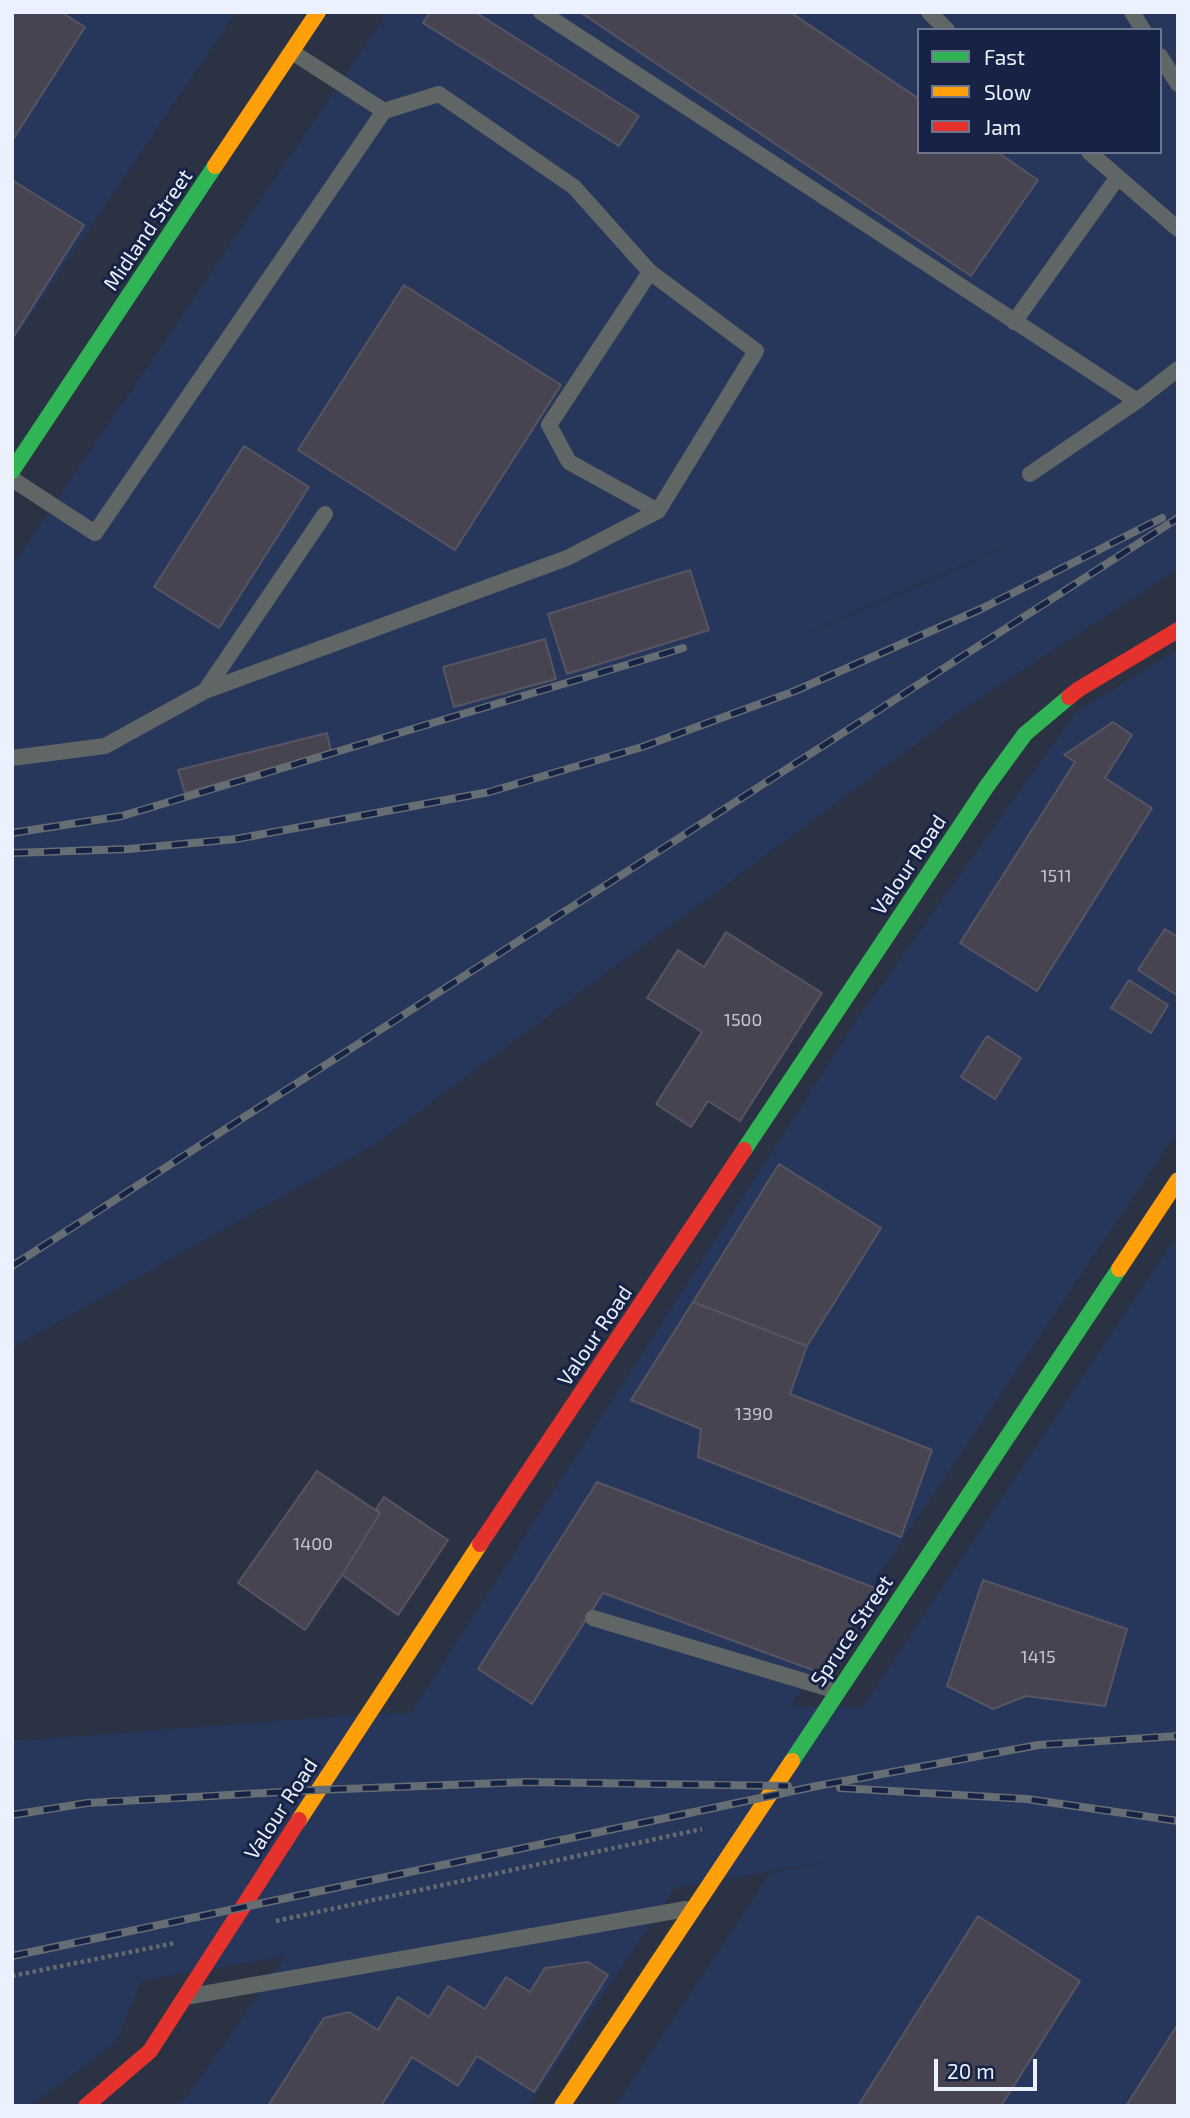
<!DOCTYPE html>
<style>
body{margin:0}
#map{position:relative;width:1190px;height:2118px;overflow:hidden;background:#2a3244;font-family:"Exo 2",sans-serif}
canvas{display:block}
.frame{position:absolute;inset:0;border:14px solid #ebf1fe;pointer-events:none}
.legend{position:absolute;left:917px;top:28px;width:245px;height:126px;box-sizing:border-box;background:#162344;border:2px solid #6b758e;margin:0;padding:9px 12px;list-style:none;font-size:21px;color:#ebf1fe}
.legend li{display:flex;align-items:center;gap:14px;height:35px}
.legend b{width:35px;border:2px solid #6b758e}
.scale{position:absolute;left:934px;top:2059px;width:103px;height:32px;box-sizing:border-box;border:4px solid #ebf1fe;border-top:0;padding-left:9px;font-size:21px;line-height:24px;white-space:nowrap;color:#ebf1fe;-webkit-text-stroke:5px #162344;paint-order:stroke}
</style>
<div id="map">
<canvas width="1190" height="2118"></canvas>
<div class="frame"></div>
<ul class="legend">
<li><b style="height:9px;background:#30b455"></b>Fast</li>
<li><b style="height:9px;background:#ff9f0a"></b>Slow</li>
<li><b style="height:9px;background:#e5322d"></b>Jam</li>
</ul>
<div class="scale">20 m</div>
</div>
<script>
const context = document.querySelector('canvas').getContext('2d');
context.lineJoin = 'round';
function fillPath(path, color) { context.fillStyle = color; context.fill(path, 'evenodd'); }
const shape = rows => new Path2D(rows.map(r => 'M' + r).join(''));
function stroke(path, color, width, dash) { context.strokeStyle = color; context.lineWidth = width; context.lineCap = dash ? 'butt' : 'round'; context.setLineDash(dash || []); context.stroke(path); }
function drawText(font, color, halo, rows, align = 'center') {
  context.font = font + ' "Exo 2",sans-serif'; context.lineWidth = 6; context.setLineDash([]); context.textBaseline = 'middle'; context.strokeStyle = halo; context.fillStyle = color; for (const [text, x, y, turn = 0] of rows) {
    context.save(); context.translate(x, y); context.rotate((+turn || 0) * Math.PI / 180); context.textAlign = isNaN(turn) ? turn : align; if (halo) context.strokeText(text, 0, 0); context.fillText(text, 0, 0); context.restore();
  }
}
fillPath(shape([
 [12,12,236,12,12,343],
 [388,12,1178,12,1178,569,965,708,374,1145,12,1348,12,566],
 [919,30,1160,30,1160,152,919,152],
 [1023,539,920,586,761,652,762,652],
 [1178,649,1178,1131,791,1706,863,1707,1178,1233,1178,2106,615,2106,770,1873,830,1861,675,1888,528,2106,176,2106,186,2098,286,1956,141,1981,116,2042,30,2106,12,2106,12,1741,367,1714,411,1713,858,1018,1076,712]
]), '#27365b');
const building = shape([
 [12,12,61,12,85,27,12,141,12,12],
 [430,12,475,12,639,116,619,146,423,23,430,12],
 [580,12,790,12,919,99,919,152,997,152,1038,180,971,276,580,12],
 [12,180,84,225,14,336,12,335,12,180],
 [404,285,561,385,455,550,298,450,404,285],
 [244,446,309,487,219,628,154,587,244,446],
 [690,570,709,630,567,674,548,614,690,570],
 [545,639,556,679,454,707,443,667,545,639],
 [1113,722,1132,735,1105,778,1152,808,1037,991,960,943,1075,762,1064,755,1113,722],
 [327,733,331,751,185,793,178,770,327,733],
 [1165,929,1178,937,1178,996,1138,970,1165,929],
 [726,932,822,993,740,1121,708,1101,691,1127,656,1104,702,1032,647,998,678,950,704,967,726,932],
 [1129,980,1168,1005,1151,1033,1111,1008,1129,980],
 [987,1036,1021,1058,995,1099,961,1077,987,1036],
 [779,1164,881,1228,807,1346,693,1302,779,1164],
 [693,1302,807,1346,790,1394,932,1450,901,1537,698,1457,701,1429,631,1400,693,1302],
 [317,1471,380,1513,342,1575,305,1630,238,1583,317,1471],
 [597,1482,875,1588,821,1673,603,1593,532,1704,478,1669,597,1482],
 [384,1497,448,1540,398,1615,342,1575,380,1513,376,1509,384,1497],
 [983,1580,1127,1629,1105,1706,1026,1696,993,1709,947,1686,983,1580],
 [978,1916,1080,1981,1001,2106,858,2106,978,1916],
 [588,1962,608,1975,534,2092,477,2056,458,2086,412,2057,381,2106,268,2106,324,2018,349,2012,378,2030,398,1997,429,2017,448,1986,485,2009,506,1977,530,1992,545,1968,588,1962],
 [1178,2024,1178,2106,1126,2106,1178,2024]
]);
fillPath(building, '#474452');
stroke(building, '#585563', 2);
stroke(shape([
 [276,1921,702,1829],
 [12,1976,175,1943]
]), '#656a6d', 4.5, [3.5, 3.5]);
stroke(shape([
 [541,12,1137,401,1178,369],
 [929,12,947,30],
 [1132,12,1143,30],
 [1160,56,1178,84],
 [384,111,439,94,574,187,650,272,549,425,569,462,658,511,756,351,650,272],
 [1089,152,1178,229],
 [1014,322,1118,177],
 [1030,474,1137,401],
 [12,479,95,533,384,111,292,52],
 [325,514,205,691,567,558,658,511],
 [12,758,105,746,205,691],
 [593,1618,837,1691],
 [191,1996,686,1909]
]), '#606565', 16);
stroke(shape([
 [12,471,215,166],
 [744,1150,987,786,1025,734,1069,697],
 [792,1761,1119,1269]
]), '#30b455', 16);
stroke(shape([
 [215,166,318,12],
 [1119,1269,1178,1180],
 [299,1820,480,1544],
 [562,2106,792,1761]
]), '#ff9f0a', 16);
stroke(shape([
 [1069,697,1079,689,1178,630],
 [480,1544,744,1150],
 [86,2106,150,2051,299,1820]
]), '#e5322d', 16);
const rail = shape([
 [12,833,122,816,683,648],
 [12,853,129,849,236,839,489,792,642,747,795,691,981,609,1162,518],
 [12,1266,1178,518],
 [840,1788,1027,1799,1178,1821],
 [12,1815,87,1803,317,1790,527,1782,788,1786],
 [12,1956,817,1786,1038,1745,1178,1736]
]);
stroke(rail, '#666d73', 8);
stroke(rail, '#162344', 5, [16]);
drawText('18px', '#c2c6d3', null, [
 ["1511",1056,876],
 ["1500",743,1020],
 ["1390",754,1414],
 ["1400",313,1544],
 ["1415",1038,1657]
]);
drawText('21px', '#ebf1fe', '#162344', [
 ["Midland Street",148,230,-56],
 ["Valour Road",909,865,-56],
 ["Valour Road",595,1336,-56],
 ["Spruce Street",852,1631,-56],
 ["Valour Road",281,1809,-57]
]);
</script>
